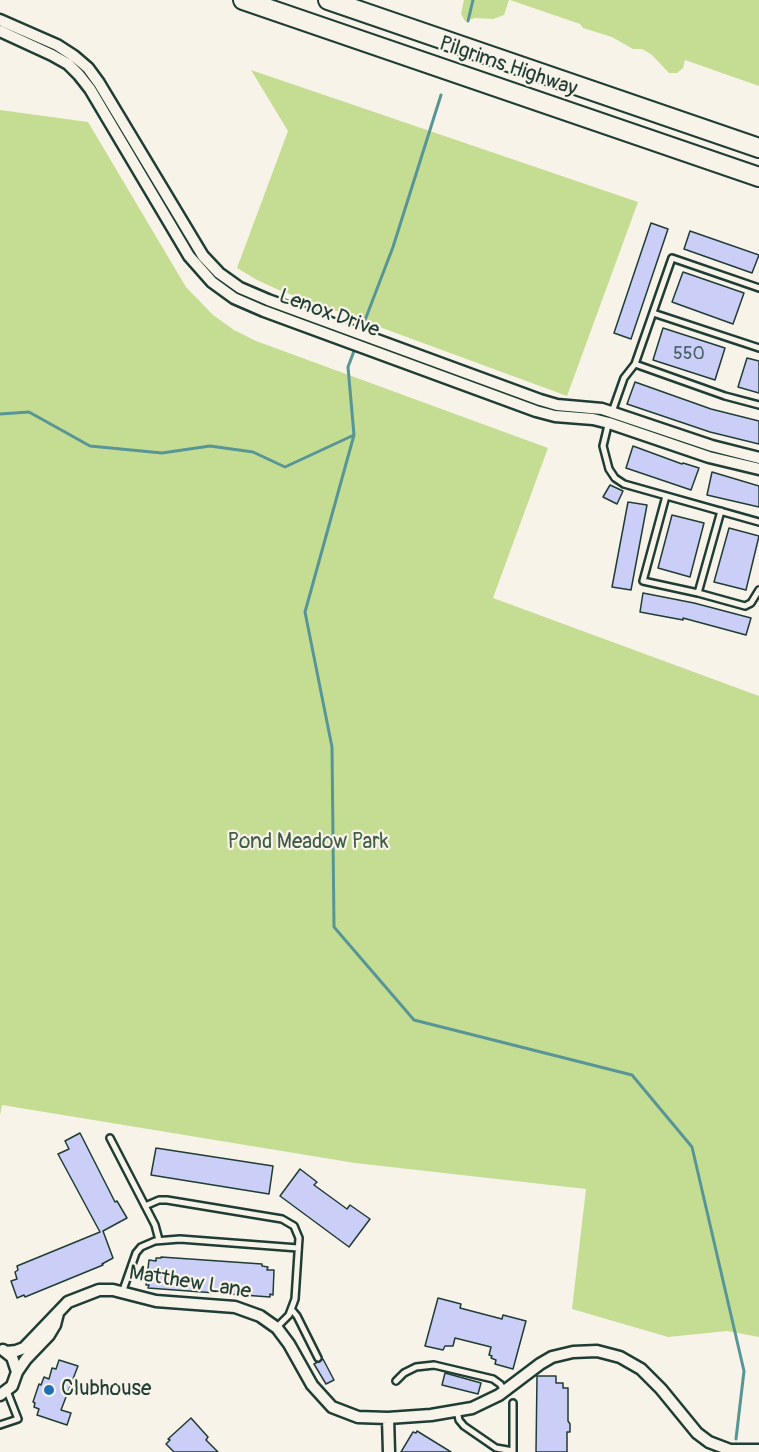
<!DOCTYPE html>
<style>
body{margin:0}
canvas{display:block;background:#f7f3e8}
</style>
<canvas width="759" height="1452"></canvas>
<script>
const context = document.querySelector('canvas').getContext('2d');
context.lineJoin = 'round';
function fillPath(path, color) { context.fillStyle = color; context.fill(path, 'evenodd'); }
const shape = rows => new Path2D(rows.map(r => 'M' + r).join(''));
function stroke(path, color, width, dash) { context.strokeStyle = color; context.lineWidth = width; context.lineCap = dash ? 'butt' : 'round'; context.setLineDash(dash || []); context.stroke(path); }
function drawText(font, color, halo, rows, align = 'center') {
  context.font = font + ' Pangolin,sans-serif'; context.lineWidth = 4.5; context.setLineDash([]); context.textBaseline = 'middle'; context.strokeStyle = halo; context.fillStyle = color; for (const [text, x, y, turn = 0] of rows) {
    context.save(); context.translate(x, y); context.rotate((+turn || 0) * Math.PI / 180); context.textAlign = isNaN(turn) ? turn : align; if (halo) context.strokeText(text, 0, 0); context.fillText(text, 0, 0); context.restore();
  }
}
fillPath(shape([
 [464,0,509,0,504,15,493,19,475,18,465,21,461,14],
 [510,0,759,0,759,86,685,60,683,68,677,73,669,73,652,55,642,49,633,49,612,37,583,28,580,24],
 [251,70,638,202,567,396,279,290,257,280,237,268,288,131],
 [0,110,88,122,186,287,213,315,234,330,256,341,548,448,493,598,759,696,759,1337,727,1331,668,1337,572,1309,586,1189,355,1163,2,1105,0,1115]
]), '#c5dd93');
stroke(shape([
 [468,21,473,0],
 [362,328,393,247,441,95],
 [354,351,348,367,354,435,305,612,332,747,334,927,414,1020,632,1075,692,1147,744,1371,736,1439],
 [0,414,29,412,90,446,162,453,210,446,253,452,285,467,354,435]
]), '#589596', 3);
const building = shape([
 [651,223,668,229,631,339,614,333,651,223],
 [690,231,759,255,752,273,684,249,690,231],
 [683,272,744,293,733,324,672,302,683,272],
 [663,328,725,348,715,380,653,360,663,328],
 [747,358,759,361,759,393,738,387,747,358],
 [635,382,711,409,759,421,759,444,710,432,627,404,635,382],
 [633,446,682,464,683,463,699,468,691,490,626,468,633,446],
 [712,472,759,486,759,507,707,495,712,472],
 [610,485,623,491,617,504,603,497,610,485],
 [628,502,647,505,631,590,612,587,628,502],
 [672,515,704,523,690,577,658,568,672,515],
 [729,528,759,536,746,590,714,582,729,528],
 [643,593,694,603,751,618,746,635,683,618,683,620,640,612,643,593],
 [80,1133,115,1202,117,1201,127,1218,103,1231,113,1258,102,1264,103,1265,25,1297,24,1295,17,1298,11,1281,17,1279,15,1272,18,1270,17,1266,100,1232,58,1154,69,1149,65,1141,80,1133],
 [156,1148,273,1166,269,1194,151,1175,156,1148],
 [300,1169,317,1182,314,1185,347,1209,350,1205,370,1219,349,1247,280,1196,300,1169],
 [161,1257,262,1264,262,1266,268,1267,267,1270,274,1270,273,1295,270,1294,270,1297,148,1288,149,1285,146,1285,149,1260,156,1261,156,1258,161,1258,161,1257],
 [438,1298,461,1304,460,1308,502,1319,503,1315,526,1321,513,1369,495,1364,496,1360,491,1358,492,1356,489,1355,491,1347,455,1338,453,1346,445,1346,443,1350,425,1346,438,1298],
 [323,1359,334,1380,326,1384,314,1364,323,1359],
 [59,1360,78,1366,61,1410,71,1413,67,1425,37,1415,39,1409,34,1407,35,1403,33,1402,39,1384,41,1385,44,1377,49,1379,52,1368,56,1369,59,1360],
 [445,1373,481,1383,478,1394,442,1385,445,1373],
 [537,1376,556,1376,556,1383,563,1383,563,1388,568,1388,568,1421,570,1424,570,1432,567,1432,567,1452,536,1452,537,1376],
 [191,1418,208,1437,206,1440,218,1452,174,1452,166,1444,170,1440,168,1439,191,1418],
 [417,1431,451,1452,401,1452,413,1432,416,1433,417,1431]
]);
fillPath(building, '#cbcff8');
stroke(building, '#1f3d34', 1.5);
const service = shape([
 [653,313,759,348],
 [635,364,725,396,759,405],
 [612,412,624,378,635,364,672,258,759,288],
 [609,421,603,446,609,469,615,478,624,484,759,522],
 [666,496,643,581,698,593,745,606,751,603,759,590],
 [698,593,721,511],
 [110,1138,155,1225,159,1240],
 [145,1206,159,1200,167,1200,282,1219,294,1226,299,1238,295,1299,289,1315,277,1327],
 [122,1293,136,1253,141,1247,155,1241,180,1239,298,1248],
 [292,1310,297,1316,318,1358],
 [396,1381,404,1373,416,1367,434,1365,493,1379,500,1384,505,1391],
 [457,1411,459,1420,464,1426,496,1448,513,1451],
 [0,1425,18,1419,7,1391],
 [513,1452,513,1403]
]);
const minor = shape([
 [0,20,57,45,74,56,88,68,99,83,203,256,219,273,240,288,268,300,540,400,557,405,602,409,712,446,759,458],
 [0,31,52,55,68,64,79,75,90,89,189,256,212,282,234,298,264,311,536,411,555,416,593,419,609,423,709,457,759,469],
 [6,1352,16,1351,24,1348,68,1302,99,1290,113,1290,156,1301,235,1307,260,1316,277,1328,289,1344,312,1385,332,1407,358,1417,388,1418,431,1415,472,1408,499,1395,540,1364,552,1357,573,1352,597,1351,620,1357,641,1369,661,1389,697,1433,709,1442,730,1450,759,1450],
 [17,1372,26,1359,49,1335,55,1325,58,1313],
 [0,1395,12,1386,17,1372,12,1357,3,1350],
 [388,1418,389,1452]
]);
const motorway = shape([
 [243,0,759,177],
 [328,0,759,148]
]);
stroke(service, '#1f3d34', 10);
stroke(minor, '#1f3d34', 15);
stroke(motorway, '#1f3d34', 22);
stroke(service, '#f7f3e8', 5);
stroke(minor, '#f7f3e8', 10);
stroke(motorway, '#f7f3e8', 18);
for (const [x, y, r, color] of [
 [49,1390,6,"#1f6fb2"]
]) { const dot = new Path2D(); dot.arc(x, y, r, 0, 2 * Math.PI); context.fillStyle = color; context.fill(dot); stroke(dot, '#f7f3e8', 2); }
drawText('18px', '#4a6265', null, [
 ["550",689,354]
]);
drawText('21px', '#1f3d34', '#f7f3e8', [
 ["Pilgrims Highway",508,67,19],
 ["Lenox Drive",329,314,20],
 ["Matthew Lane",190,1283,9]
]);
drawText('21px', '#405d47', '#f7f3e8', [
 ["Pond Meadow Park",308,843]
]);
drawText('21px', '#1f3d34', '#f7f3e8', [
 ["Clubhouse",61,1390]
], 'left');
</script>
